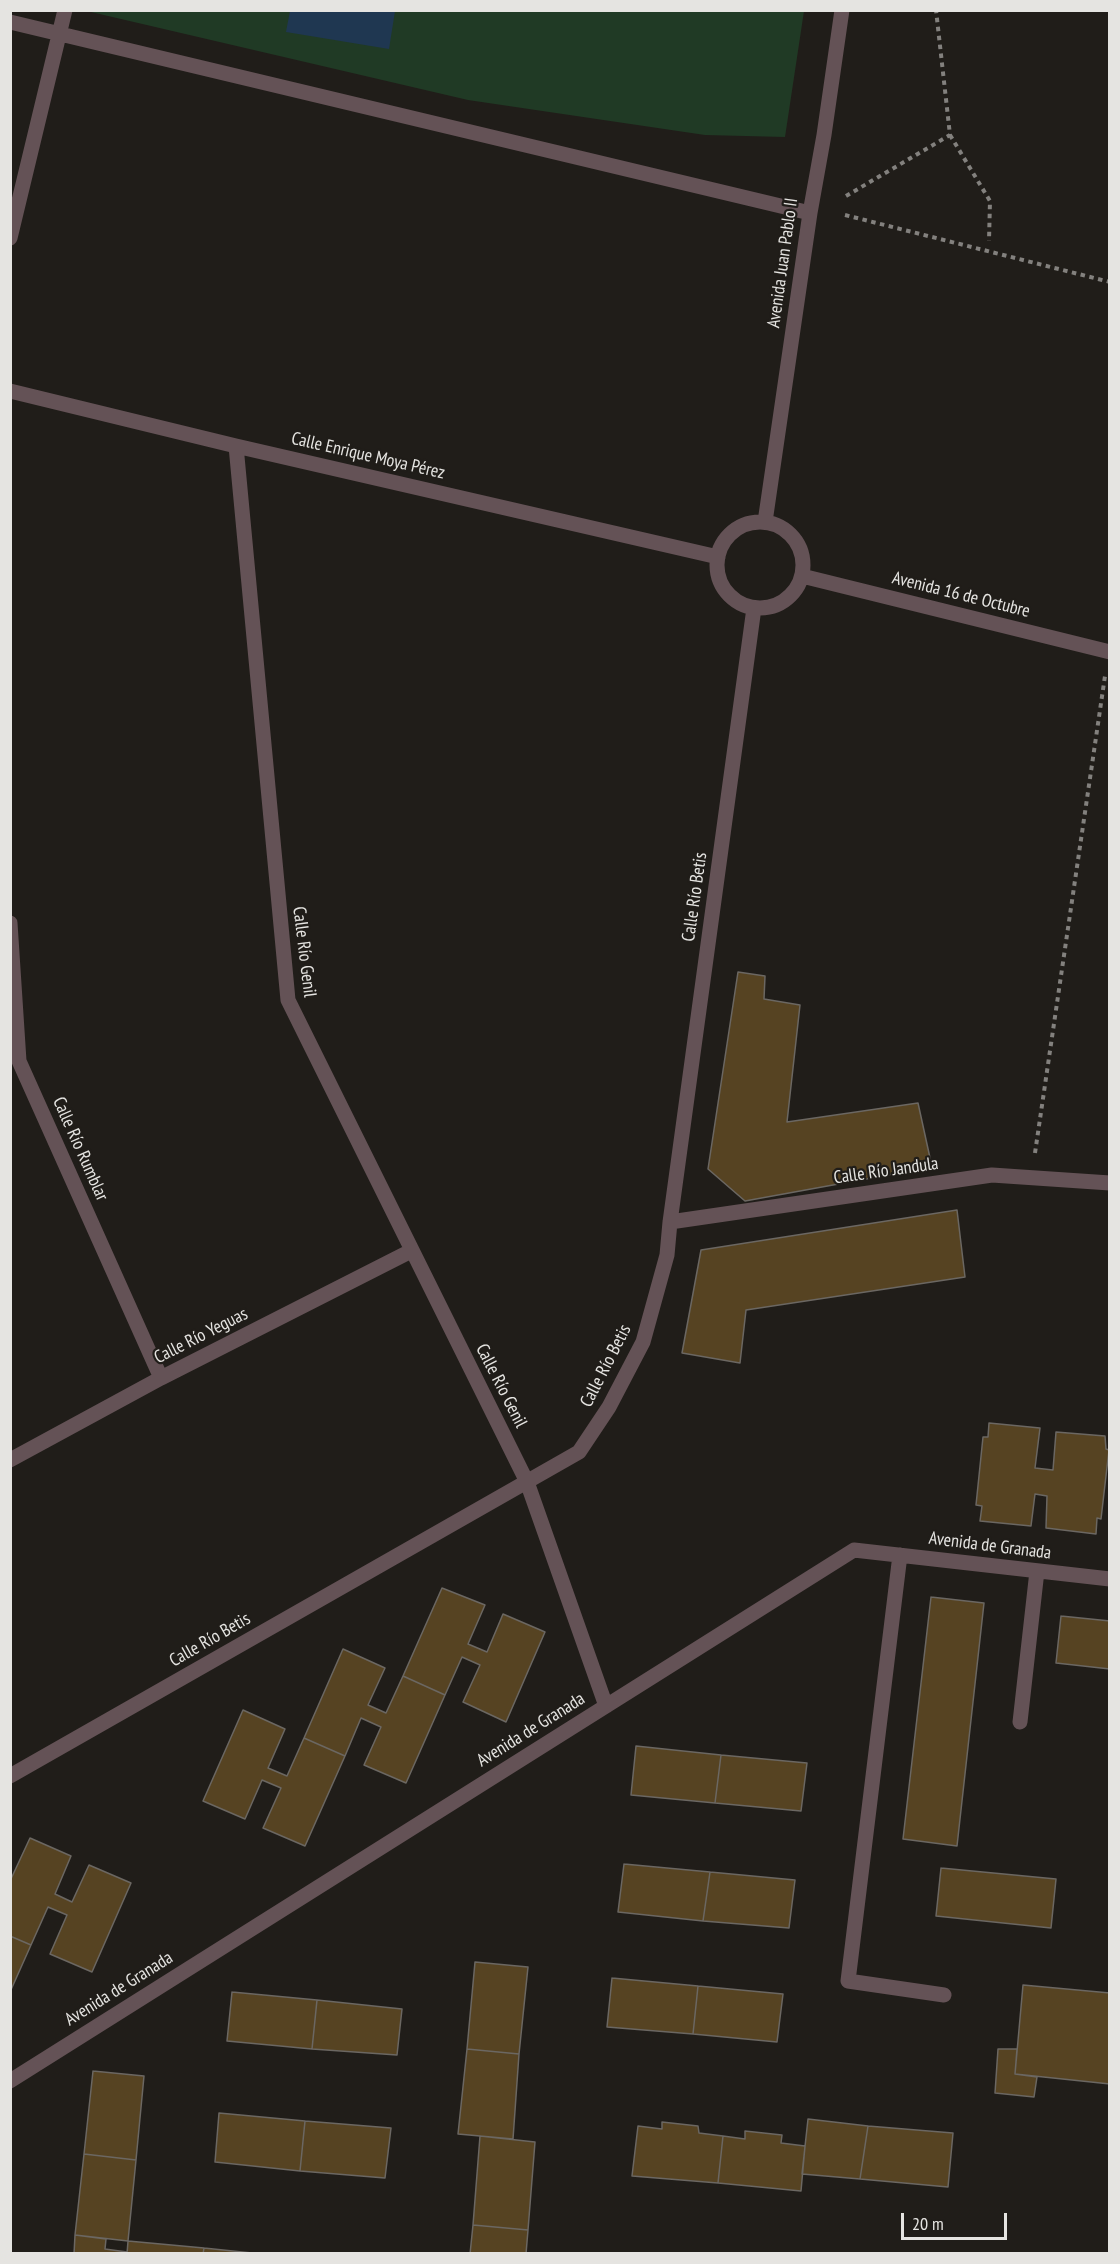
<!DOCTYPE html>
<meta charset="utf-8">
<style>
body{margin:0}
#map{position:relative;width:1120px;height:2264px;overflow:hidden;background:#201d19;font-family:"PT Sans Narrow",sans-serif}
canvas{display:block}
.frame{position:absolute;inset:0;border:12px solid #e5e4e1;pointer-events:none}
.scale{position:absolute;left:901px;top:2213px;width:106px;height:27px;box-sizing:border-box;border:3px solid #e5e4e1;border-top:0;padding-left:8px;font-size:18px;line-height:21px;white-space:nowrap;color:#e5e4e1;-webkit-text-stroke:4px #201d19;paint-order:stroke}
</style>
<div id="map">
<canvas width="1120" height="2264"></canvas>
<div class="frame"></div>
<div class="scale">20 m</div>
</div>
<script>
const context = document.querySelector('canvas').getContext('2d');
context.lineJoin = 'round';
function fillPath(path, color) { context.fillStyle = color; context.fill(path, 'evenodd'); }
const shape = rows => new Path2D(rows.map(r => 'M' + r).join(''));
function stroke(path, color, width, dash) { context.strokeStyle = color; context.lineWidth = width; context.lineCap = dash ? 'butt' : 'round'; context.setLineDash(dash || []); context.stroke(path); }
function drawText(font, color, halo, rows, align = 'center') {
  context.font = font + ' "PT Sans Narrow",sans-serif'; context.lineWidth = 4.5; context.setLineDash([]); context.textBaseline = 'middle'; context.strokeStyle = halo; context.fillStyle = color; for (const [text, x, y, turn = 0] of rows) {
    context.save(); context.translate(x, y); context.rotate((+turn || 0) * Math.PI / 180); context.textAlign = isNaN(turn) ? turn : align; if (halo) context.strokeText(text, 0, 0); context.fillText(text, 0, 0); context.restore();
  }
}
fillPath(shape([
 [92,10,804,11,785,137,705,135,468,100,91,12]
]), '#203a25');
fillPath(shape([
 [290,11,395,11,389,49,286,32]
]), '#1f3751');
const building = shape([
 [738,972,765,976,764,999,800,1005,787,1122,918,1103,932,1167,745,1201,708,1169,738,972],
 [957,1210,965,1277,746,1310,740,1363,682,1353,701,1250,957,1210],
 [989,1423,1040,1428,1035,1468,1053,1470,1056,1432,1105,1436,1106,1449,1109,1450,1101,1519,1097,1518,1096,1534,1046,1528,1047,1496,1035,1494,1031,1526,980,1521,982,1506,976,1505,983,1437,988,1437,989,1423],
 [442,1588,485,1605,468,1644,487,1652,503,1614,545,1632,506,1722,463,1702,480,1665,462,1657,445,1695,403,1676,442,1588],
 [931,1597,984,1603,957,1846,903,1839,931,1597],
 [1061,1616,1110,1621,1110,1669,1056,1663,1061,1616],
 [343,1649,385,1668,368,1705,386,1713,403,1676,445,1695,406,1783,364,1765,381,1727,361,1718,345,1756,304,1738,343,1649],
 [243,1710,285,1729,268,1768,287,1776,304,1738,345,1756,305,1846,263,1828,281,1788,262,1780,245,1819,203,1801,243,1710],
 [636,1746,721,1755,715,1803,631,1795,636,1746],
 [721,1755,807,1763,801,1811,715,1803,721,1755],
 [30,1838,71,1856,55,1894,72,1902,89,1865,131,1883,92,1972,50,1954,67,1915,48,1907,31,1945,10,1936,10,1881,30,1838],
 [624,1864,710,1872,703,1921,618,1912,624,1864],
 [941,1868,1056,1879,1051,1928,936,1916,941,1868],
 [710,1872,795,1880,789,1928,703,1921,710,1872],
 [10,1936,31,1945,10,1992,10,1936],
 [475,1962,528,1967,519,2054,467,2049,475,1962],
 [612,1978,698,1986,693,2034,607,2027,612,1978],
 [1023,1985,1110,1993,1110,2084,1015,2074,1023,1985],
 [698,1986,783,1994,777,2042,693,2034,698,1986],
 [232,1992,317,2000,312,2049,227,2041,232,1992],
 [317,2000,402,2009,397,2055,312,2049,317,2000],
 [467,2049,519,2054,513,2139,458,2134,467,2049],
 [998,2049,1017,2049,1015,2074,1037,2077,1034,2097,995,2093,998,2049],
 [93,2071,144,2076,136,2160,84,2154,93,2071],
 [219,2113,305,2121,300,2171,215,2162,219,2113],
 [808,2119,868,2126,860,2179,802,2174,808,2119],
 [305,2121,391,2128,385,2178,300,2171,305,2121],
 [662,2122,698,2126,699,2133,723,2136,718,2183,632,2176,638,2126,662,2129,662,2122],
 [868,2126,953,2133,948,2187,860,2179,868,2126],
 [745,2131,782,2135,781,2143,805,2146,801,2191,718,2183,723,2136,745,2139,745,2131],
 [480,2136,535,2142,528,2230,473,2225,480,2136],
 [84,2154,136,2160,128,2241,75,2235,84,2154],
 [473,2225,528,2230,526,2254,470,2254,473,2225],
 [75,2235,106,2239,105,2249,127,2252,127,2254,74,2254,75,2235],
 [128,2241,204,2248,203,2254,127,2254,128,2241],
 [204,2248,252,2253,252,2254,203,2254,204,2248]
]);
fillPath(building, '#564322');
stroke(building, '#6b6762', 1.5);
stroke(shape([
 [950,135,990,201,989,241],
 [846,196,950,135,936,10],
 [845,215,1110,282],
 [1035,1153,1105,676]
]), '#83817e', 4, [4.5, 4.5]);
stroke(shape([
 [10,22,810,213],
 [10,238,65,10],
 [10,391,236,446,718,557],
 [236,446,288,1000,527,1482,606,1706],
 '717 565a43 43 0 1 1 86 0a43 43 0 1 1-86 0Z',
 [765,522,810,213,824,135,842,10],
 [802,576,1110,652],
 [10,923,19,1061,161,1378],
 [670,1222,992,1175,1110,1183],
 [10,1460,161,1378,411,1251],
 [900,1555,848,1981,944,1995],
 [1020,1722,1037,1571],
 [10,1776,579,1452,609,1407,643,1342,667,1255,670,1222,754,608],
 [10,2081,854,1550,1110,1579]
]), '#645256', 15);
drawText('18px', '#e5e4e1', '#201d19', [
 ["Avenida Juan Pablo II",783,263,-82],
 ["Calle Enrique Moya Pérez",368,456,13],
 ["Avenida 16 de Octubre",961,595,14],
 ["Calle Río Betis",695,897,-82],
 ["Calle Río Genil",304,952,83],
 ["Calle Río Rumblar",80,1149,66],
 ["Calle Río Jandula",886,1171,-8],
 ["Calle Río Yeguas",201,1336,-27],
 ["Calle Río Betis",606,1366,-63],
 ["Calle Río Genil",501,1386,63],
 ["Avenida de Granada",990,1546,7],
 ["Calle Río Betis",210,1640,-30],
 ["Avenida de Granada",531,1730,-32],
 ["Avenida de Granada",119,1989,-32]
]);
</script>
